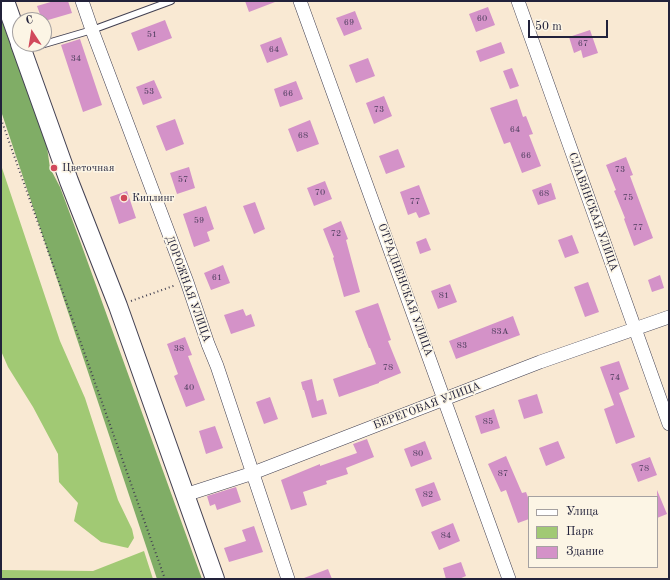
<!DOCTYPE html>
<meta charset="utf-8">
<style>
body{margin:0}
#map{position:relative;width:670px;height:580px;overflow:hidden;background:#f9e9d3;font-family:"Old Standard TT",serif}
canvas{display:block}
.frame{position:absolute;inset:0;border:2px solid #22223b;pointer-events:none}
.legend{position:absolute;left:528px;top:496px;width:130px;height:72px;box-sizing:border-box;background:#fcf5e5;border:1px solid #a5a1a1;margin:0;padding:5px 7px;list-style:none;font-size:12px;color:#22223b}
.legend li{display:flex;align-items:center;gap:8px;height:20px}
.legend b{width:20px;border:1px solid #a5a1a1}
.north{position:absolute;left:12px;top:12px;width:40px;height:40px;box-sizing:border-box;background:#fcf5e5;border:1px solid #a5a1a1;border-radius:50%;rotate:348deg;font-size:11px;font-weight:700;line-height:16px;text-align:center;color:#22223b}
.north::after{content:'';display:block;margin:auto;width:14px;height:18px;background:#d1495b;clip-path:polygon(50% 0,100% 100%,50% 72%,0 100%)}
.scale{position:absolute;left:528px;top:20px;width:80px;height:18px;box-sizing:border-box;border:2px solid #22223b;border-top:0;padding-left:5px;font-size:12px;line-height:14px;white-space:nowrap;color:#22223b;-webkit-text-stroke:3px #fcf5e5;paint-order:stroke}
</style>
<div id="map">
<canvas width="670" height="580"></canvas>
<div class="frame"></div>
<ul class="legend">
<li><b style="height:5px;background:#fff"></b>Улица</li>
<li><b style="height:11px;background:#a1c974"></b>Парк</li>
<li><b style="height:11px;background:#d492c8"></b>Здание</li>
</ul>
<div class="north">С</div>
<div class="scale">50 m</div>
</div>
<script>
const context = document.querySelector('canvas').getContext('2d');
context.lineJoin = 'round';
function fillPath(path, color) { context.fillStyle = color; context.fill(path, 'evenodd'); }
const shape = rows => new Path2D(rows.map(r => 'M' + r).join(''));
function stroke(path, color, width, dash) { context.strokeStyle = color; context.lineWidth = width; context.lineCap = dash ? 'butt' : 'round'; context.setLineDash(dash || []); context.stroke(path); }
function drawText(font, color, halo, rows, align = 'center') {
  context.font = font + ' "Old Standard TT",serif'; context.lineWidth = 3; context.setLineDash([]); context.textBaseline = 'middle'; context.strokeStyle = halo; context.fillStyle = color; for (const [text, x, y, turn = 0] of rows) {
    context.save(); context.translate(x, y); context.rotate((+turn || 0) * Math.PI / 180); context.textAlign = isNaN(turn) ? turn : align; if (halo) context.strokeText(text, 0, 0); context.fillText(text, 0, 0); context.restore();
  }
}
fillPath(shape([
 [1,165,60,341,85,398,118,500,132,529,134,538,128,548,101,542,74,521,78,503,59,482,58,454,33,407,8,367,1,351],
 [144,551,153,579,1,579,1,570,93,571]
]), '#a1c974');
fillPath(shape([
 [1,18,47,147,50,168,60,187,79,238,202,579,157,579,1,111]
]), '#80ad66');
fillPath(shape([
 [54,1,68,1,72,13,48,20,42,20,37,6],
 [245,1,275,1,275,2,249,12],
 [488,7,495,25,476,32,469,14],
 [355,11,362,29,344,36,336,18],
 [165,20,172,38,138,51,131,33],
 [590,30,598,53,583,58,581,50,574,53,569,37],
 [281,37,288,55,267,63,260,45],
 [80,39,102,105,83,112,61,45],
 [501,42,505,53,480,62,476,51],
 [368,58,375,76,356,83,349,65],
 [512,68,519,86,510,89,503,71],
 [154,80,162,98,143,105,136,87],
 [296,81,303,99,280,107,274,89],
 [384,96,392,116,374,124,366,103],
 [517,99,523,117,526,116,533,134,529,135,541,166,522,173,510,142,504,144,490,108],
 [175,119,184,144,166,151,156,126],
 [310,120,319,144,297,152,288,129],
 [398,149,405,167,386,174,379,156],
 [626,157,633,175,630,176,653,238,634,246,624,219,625,218,614,191,616,190,606,165],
 [189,167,195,188,177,194,170,173],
 [325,181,332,199,314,206,307,188],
 [551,183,556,199,538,205,532,190],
 [419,185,430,214,419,218,416,212,408,215,400,192],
 [127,191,136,218,119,224,110,197],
 [255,202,265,229,254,234,243,206],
 [206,206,214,229,207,232,210,241,194,247,183,214],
 [341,221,348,239,346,240,360,292,344,297,333,258,334,257,323,229],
 [572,235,579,253,565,258,558,240],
 [426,238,431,250,420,254,416,242],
 [223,265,230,283,211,290,204,273],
 [660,275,664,288,652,292,648,280],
 [588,282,599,312,585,317,574,287],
 [450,284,457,302,438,309,431,291],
 [378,303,391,340,388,341,401,373,379,382,379,383,339,397,333,379,376,364,370,348,369,348,355,311],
 [243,309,246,316,251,314,255,326,231,334,224,315],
 [513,316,520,335,456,359,449,341],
 [185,337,192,355,188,356,205,400,186,407,174,376,178,374,167,344],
 [619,361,629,389,619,393,635,437,616,444,604,409,614,405,600,367],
 [312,379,317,401,323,399,327,414,312,418,304,390,303,390,301,382],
 [537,394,543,413,524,419,518,400],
 [270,397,278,419,264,424,256,402],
 [494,409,500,428,481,434,475,416],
 [215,426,223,448,206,454,199,431],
 [367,439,374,457,346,468,348,474,326,481,327,484,303,492,307,505,291,510,281,480,320,464,320,466,357,453,353,444],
 [425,441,432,459,411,467,404,449],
 [558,441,565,458,546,466,539,448],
 [506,456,522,493,526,492,529,500,529,519,518,523,506,490,501,492,488,464],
 [650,457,657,475,638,482,631,464],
 [434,482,441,500,422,507,415,489],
 [236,487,241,502,217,510,215,504,210,506,207,496],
 [657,490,667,514,657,518],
 [453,523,460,541,439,550,431,532],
 [254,526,263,552,229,562,224,548,246,541,242,530],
 [461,562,466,576,459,579,446,579,443,568],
 [328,569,332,579,304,579,304,578]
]), '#d492c8');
const lane = shape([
 [24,50,92,30,171,1]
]);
const street = shape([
 [82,1,92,30,187,282,208,344,217,366,288,579],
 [300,1,509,579],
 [518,1,669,424],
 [185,495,253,473,540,362,669,317]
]);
const secondary = shape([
 [5,1,20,43],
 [20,44,69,181,118,306,215,579]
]);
stroke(lane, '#424052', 8);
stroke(street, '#424052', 14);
stroke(secondary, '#424052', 20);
stroke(shape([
 [1,119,165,579],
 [131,301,176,285]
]), '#424052', 2, [1, 3]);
stroke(lane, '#fff', 6);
stroke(street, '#fff', 13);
stroke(secondary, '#fff', 18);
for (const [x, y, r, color] of [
 [54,168,4,"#d1495b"],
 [124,198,4,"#d1495b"]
]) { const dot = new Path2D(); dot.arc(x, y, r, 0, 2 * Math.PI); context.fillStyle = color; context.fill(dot); stroke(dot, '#fcf5e5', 1.5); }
drawText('9px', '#4e3e5e', null, [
 ["60",482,19],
 ["69",349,23],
 ["51",152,35],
 ["67",583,44],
 ["64",274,50],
 ["34",76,59],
 ["53",149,92],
 ["66",288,94],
 ["73",379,110],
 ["64",515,130],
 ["68",303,136],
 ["66",526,156],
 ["73",620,170],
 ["57",183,180],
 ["70",320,193],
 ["68",544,194],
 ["75",628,198],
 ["77",415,202],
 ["59",199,221],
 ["77",638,228],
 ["72",336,234],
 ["61",217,278],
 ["81",444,296],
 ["83А",500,332],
 ["83",462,346],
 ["38",179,349],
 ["78",388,368],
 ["74",615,378],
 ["40",189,388],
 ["85",488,422],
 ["80",418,454],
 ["78",644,469],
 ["87",503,474],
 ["82",428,495],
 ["84",446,536]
]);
drawText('11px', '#22223b', '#fcf5e5', [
 ["Цветочная",62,168],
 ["Киплинг",132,198]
], 'left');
drawText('11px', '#22223b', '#fcf5e5', [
 ["СЛАВЯНСКАЯ УЛИЦА",593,212,70],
 ["ДОРОЖНАЯ УЛИЦА",188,289,70],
 ["ОТРАДНЕНСКАЯ УЛИЦА",405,290,70],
 ["БЕРЕГОВАЯ УЛИЦА",427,406,-21]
]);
</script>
